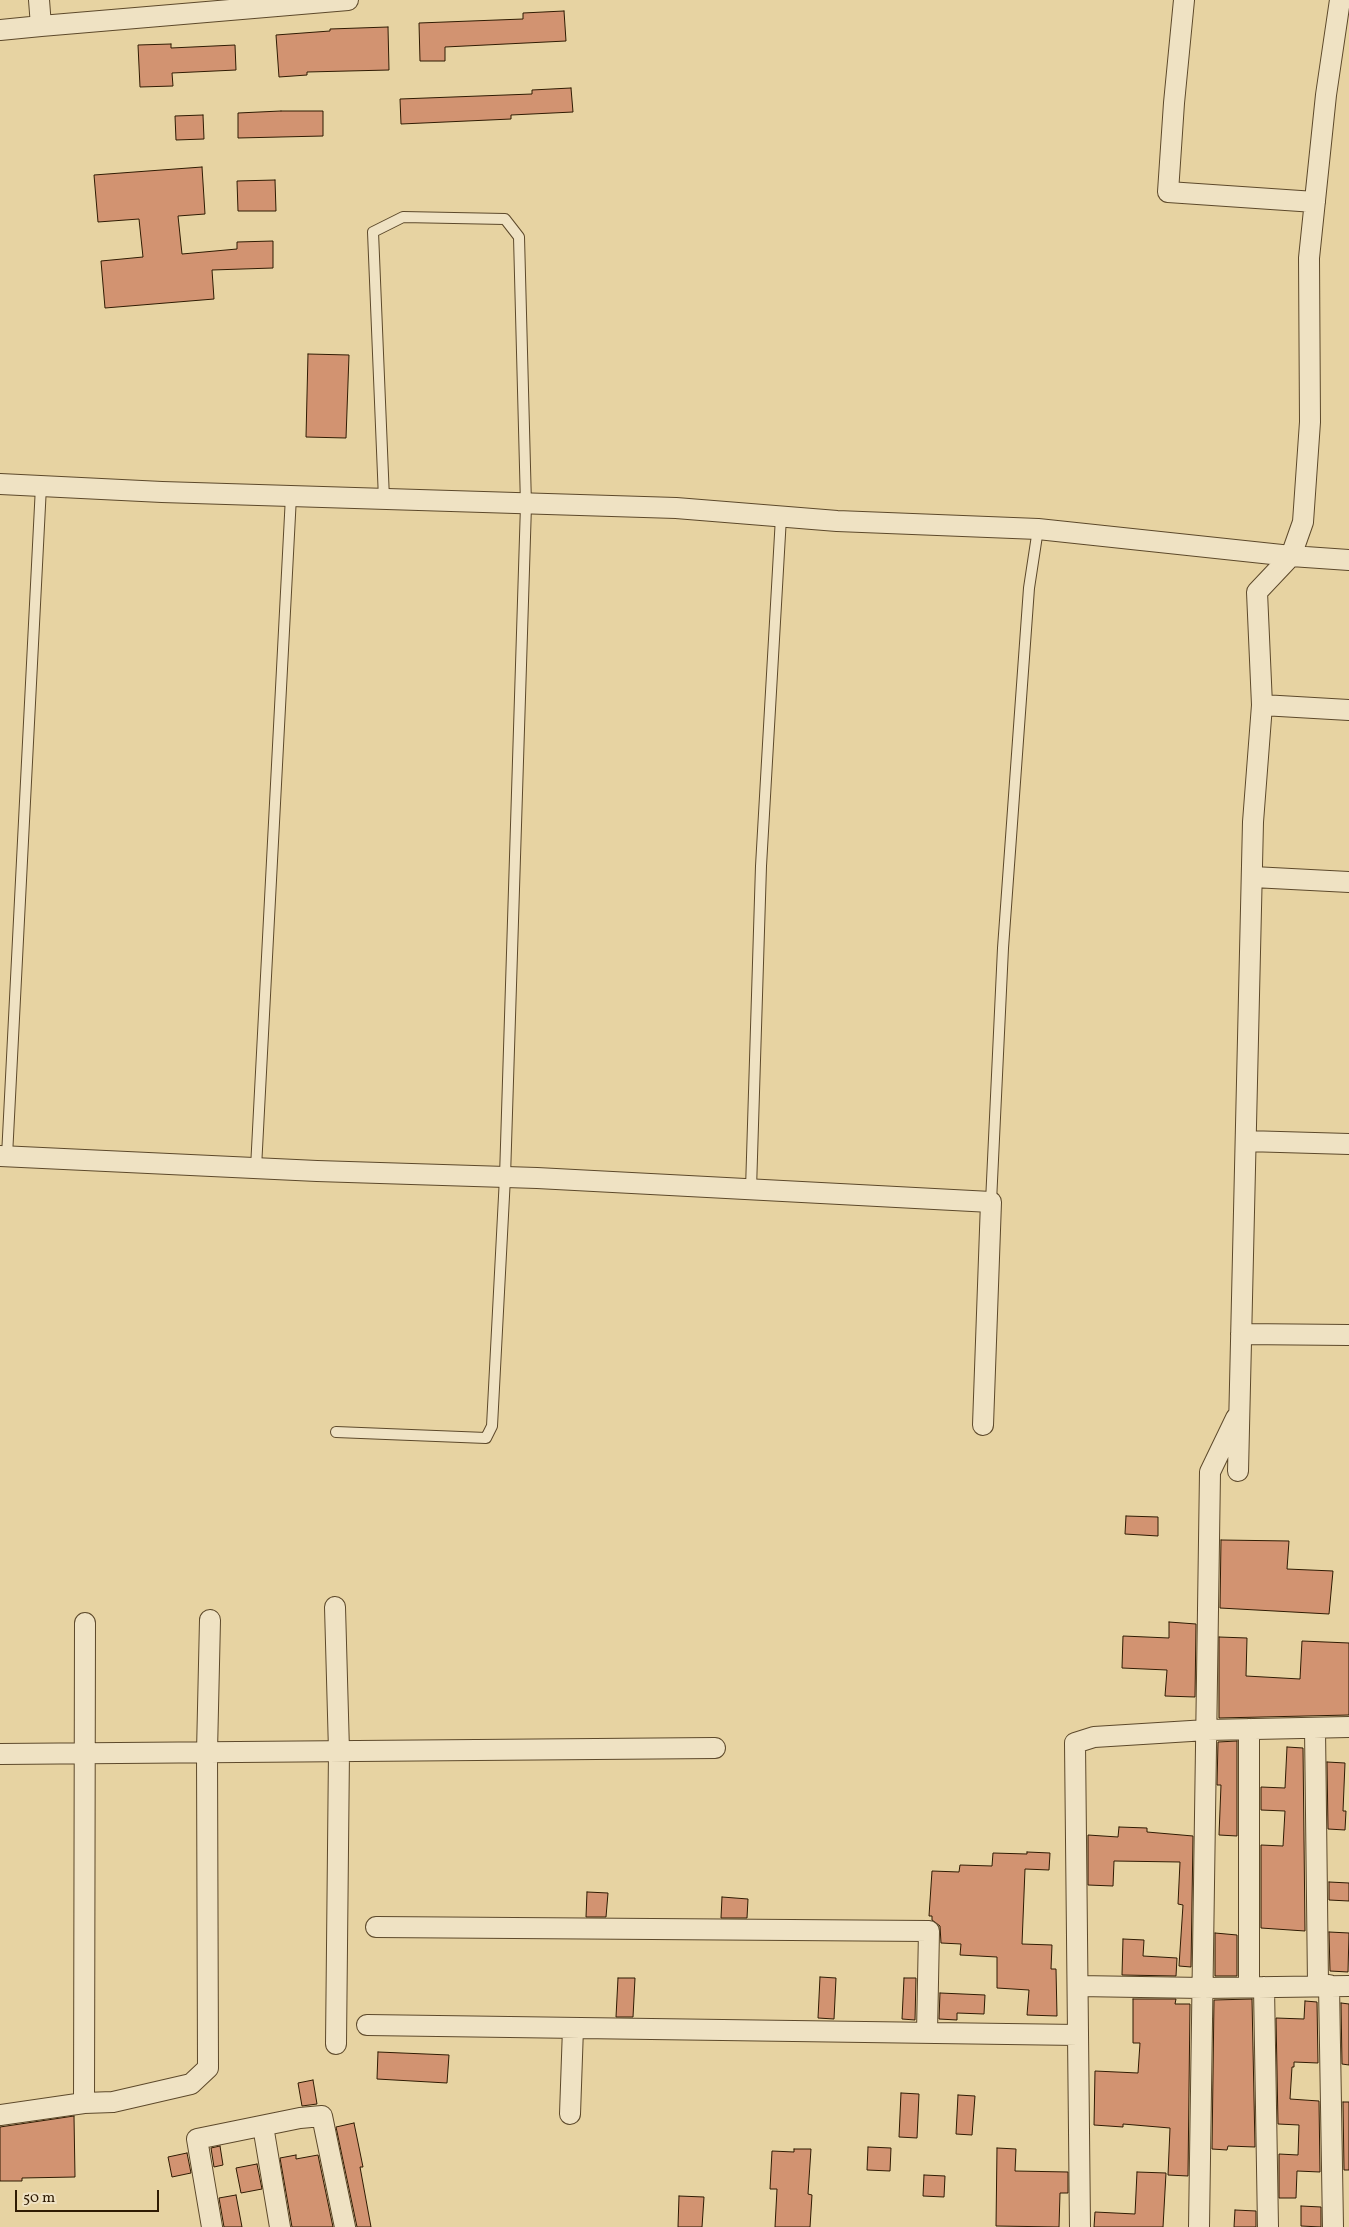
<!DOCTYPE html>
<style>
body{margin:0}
#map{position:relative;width:1349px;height:2227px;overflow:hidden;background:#e7d3a2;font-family:Vollkorn,serif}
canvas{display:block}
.scale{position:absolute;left:15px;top:2190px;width:144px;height:22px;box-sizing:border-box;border:2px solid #2f1b03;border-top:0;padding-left:6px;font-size:15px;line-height:18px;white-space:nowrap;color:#2f1b03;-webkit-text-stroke:4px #efe2c3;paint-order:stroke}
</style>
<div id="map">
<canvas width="1349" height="2227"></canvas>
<div class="scale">50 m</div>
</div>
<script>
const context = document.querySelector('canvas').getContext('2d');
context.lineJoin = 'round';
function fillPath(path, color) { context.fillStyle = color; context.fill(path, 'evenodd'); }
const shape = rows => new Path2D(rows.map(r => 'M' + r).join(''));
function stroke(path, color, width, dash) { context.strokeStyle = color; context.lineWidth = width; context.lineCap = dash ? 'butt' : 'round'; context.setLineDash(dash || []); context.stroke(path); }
const building = shape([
 [564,11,566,41,445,47,445,61,420,61,419,23,523,19,523,13,564,11],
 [388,27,389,70,307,72,307,75,279,77,276,35,330,31,330,29,388,27],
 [171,44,171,48,235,45,236,70,172,73,173,86,140,87,138,45,171,44],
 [571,88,573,112,511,115,511,119,401,124,400,99,532,94,532,90,571,88],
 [281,111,323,111,323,136,238,138,238,113,281,111],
 [203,115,204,139,176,140,175,116,203,115],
 [202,167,205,214,178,216,182,254,237,249,237,242,273,241,273,268,212,270,214,299,105,308,101,261,143,257,139,219,98,222,94,175,202,167],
 [275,180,276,211,238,211,237,181,275,180],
 [308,354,349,355,346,438,306,437,308,354],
 [1126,1516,1158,1517,1158,1536,1125,1534,1126,1516],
 [1221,1540,1289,1541,1287,1569,1333,1571,1329,1614,1220,1608,1221,1540],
 [1169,1622,1196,1624,1195,1697,1165,1696,1167,1670,1122,1668,1123,1636,1169,1638,1169,1622],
 [1219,1637,1247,1638,1246,1676,1300,1679,1302,1641,1349,1643,1349,1715,1219,1718,1219,1637],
 [1237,1741,1237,1836,1219,1835,1221,1785,1217,1785,1218,1742,1237,1741],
 [1287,1747,1303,1748,1305,1931,1261,1928,1261,1845,1283,1846,1285,1811,1261,1810,1261,1787,1285,1788,1287,1747],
 [1327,1762,1345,1763,1343,1811,1346,1811,1345,1830,1328,1829,1327,1762],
 [1119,1827,1147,1828,1147,1832,1193,1836,1191,1967,1179,1966,1183,1905,1178,1904,1180,1862,1114,1861,1113,1886,1088,1885,1088,1835,1118,1837,1119,1827],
 [1027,1852,1050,1853,1049,1870,1025,1869,1022,1944,1052,1945,1051,1969,1056,1969,1057,2016,1027,2015,1029,1990,997,1988,997,1957,960,1955,961,1944,941,1943,940,1926,932,1920,932,1916,929,1916,932,1871,959,1872,960,1865,992,1866,993,1853,1027,1854,1027,1852],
 [1329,1882,1349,1883,1349,1901,1329,1900,1329,1882],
 [587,1892,608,1893,606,1917,586,1917,587,1892],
 [722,1897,748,1899,747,1918,721,1918,722,1897],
 [1329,1932,1349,1933,1348,1972,1330,1971,1329,1932],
 [1215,1933,1237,1935,1237,1976,1215,1976,1215,1933],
 [1123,1939,1144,1940,1143,1956,1177,1958,1176,1976,1122,1975,1123,1939],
 [820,1977,836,1978,834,2019,818,2018,820,1977],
 [618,1978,635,1978,633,2017,616,2017,618,1978],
 [904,1978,916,1978,915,2020,902,2019,904,1978],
 [940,1993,985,1995,984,2014,957,2013,957,2020,939,2019,940,1993],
 [1133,1999,1176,1999,1175,2004,1190,2004,1188,2176,1168,2175,1170,2128,1123,2124,1123,2127,1094,2125,1095,2071,1138,2073,1140,2043,1133,2043,1133,1999],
 [1252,1999,1255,2147,1228,2146,1227,2150,1212,2149,1214,2000,1252,1999],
 [1305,2001,1317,2002,1318,2063,1294,2062,1294,2067,1292,2067,1290,2099,1319,2101,1320,2172,1297,2171,1296,2198,1279,2198,1279,2154,1298,2155,1299,2125,1278,2124,1276,2018,1304,2019,1305,2001],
 [1341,2003,1349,2004,1349,2065,1342,2064,1341,2003],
 [378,2052,449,2055,447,2083,377,2079,378,2052],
 [313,2080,317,2104,302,2106,298,2083,313,2080],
 [901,2093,919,2094,917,2138,899,2137,901,2093],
 [958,2095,975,2096,972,2135,956,2134,958,2095],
 [1343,2102,1349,2102,1349,2170,1344,2170,1343,2102],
 [74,2116,75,2177,22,2178,22,2181,0,2181,0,2127,74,2116],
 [354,2123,363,2167,360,2167,371,2227,357,2227,336,2127,354,2123],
 [220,2146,223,2165,214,2167,211,2148,220,2146],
 [868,2147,891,2148,890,2171,867,2170,868,2147],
 [997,2148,1016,2149,1015,2171,1068,2172,1068,2193,1060,2193,1059,2227,996,2226,997,2148],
 [794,2149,811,2149,808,2194,812,2195,810,2227,775,2227,777,2189,770,2189,772,2151,794,2152,794,2149],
 [187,2153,191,2173,172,2177,168,2157,187,2153],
 [296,2155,296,2159,318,2155,333,2227,292,2227,280,2158,296,2155],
 [257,2164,262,2189,241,2193,236,2168,257,2164],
 [1137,2172,1166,2173,1163,2227,1094,2227,1095,2212,1135,2214,1137,2172],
 [924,2175,945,2176,944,2197,923,2196,924,2175],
 [236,2195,242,2227,224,2227,219,2198,236,2195],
 [679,2196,704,2197,702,2227,678,2227,679,2196],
 [1301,2206,1321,2207,1321,2227,1301,2226,1301,2206],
 [1235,2210,1256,2211,1256,2227,1234,2227,1235,2210]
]);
fillPath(building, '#d29371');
stroke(building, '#2f1b03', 1);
const lane = shape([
 [7,1156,41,486],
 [256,1168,291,496],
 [751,1189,761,866,781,517],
 [991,1202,1003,948,1029,588,1038,529],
 [336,1432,486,1438,492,1426,505,1177,526,505,519,237,505,219,403,217,373,232,384,499]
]);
const street = shape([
 [1184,0,1174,103,1168,192,1315,202],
 [41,26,348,0],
 [0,30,41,26,39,0],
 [0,484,162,492,676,508,837,521,1038,529,1291,556,1349,560],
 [1262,705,1349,710],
 [1253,877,1349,882],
 [1246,1141,1349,1144],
 [0,1156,317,1171,537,1178,991,1202,983,1425],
 [1241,1334,1349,1335],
 [1238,1471,1253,822,1262,705,1257,592,1291,556,1303,522,1310,422,1309,258,1326,95,1340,0],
 [335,1607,339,1751,336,2044],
 [1315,1728,1318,1985],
 [1249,1729,1249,1987],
 [0,1754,715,1748],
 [376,1927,929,1931,927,2033],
 [1329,1985,1333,2227],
 [1078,1986,1203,1988,1349,1986],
 [1264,1987,1268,2227],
 [367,2025,1078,2035],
 [84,2103,85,1623],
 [570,2114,573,2028],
 [0,2115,84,2103,113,2102,191,2084,208,2068,207,1752,210,1620],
 [263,2126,280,2227],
 [212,2227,197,2139,300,2118,322,2116,345,2227],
 [1080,2227,1075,1743,1094,1737,1207,1730,1349,1727],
 [1199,2227,1210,1472,1236,1418]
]);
stroke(lane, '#5d492b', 12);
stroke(street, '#5d492b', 22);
stroke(lane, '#efe2c3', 10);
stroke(street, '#efe2c3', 20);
</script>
